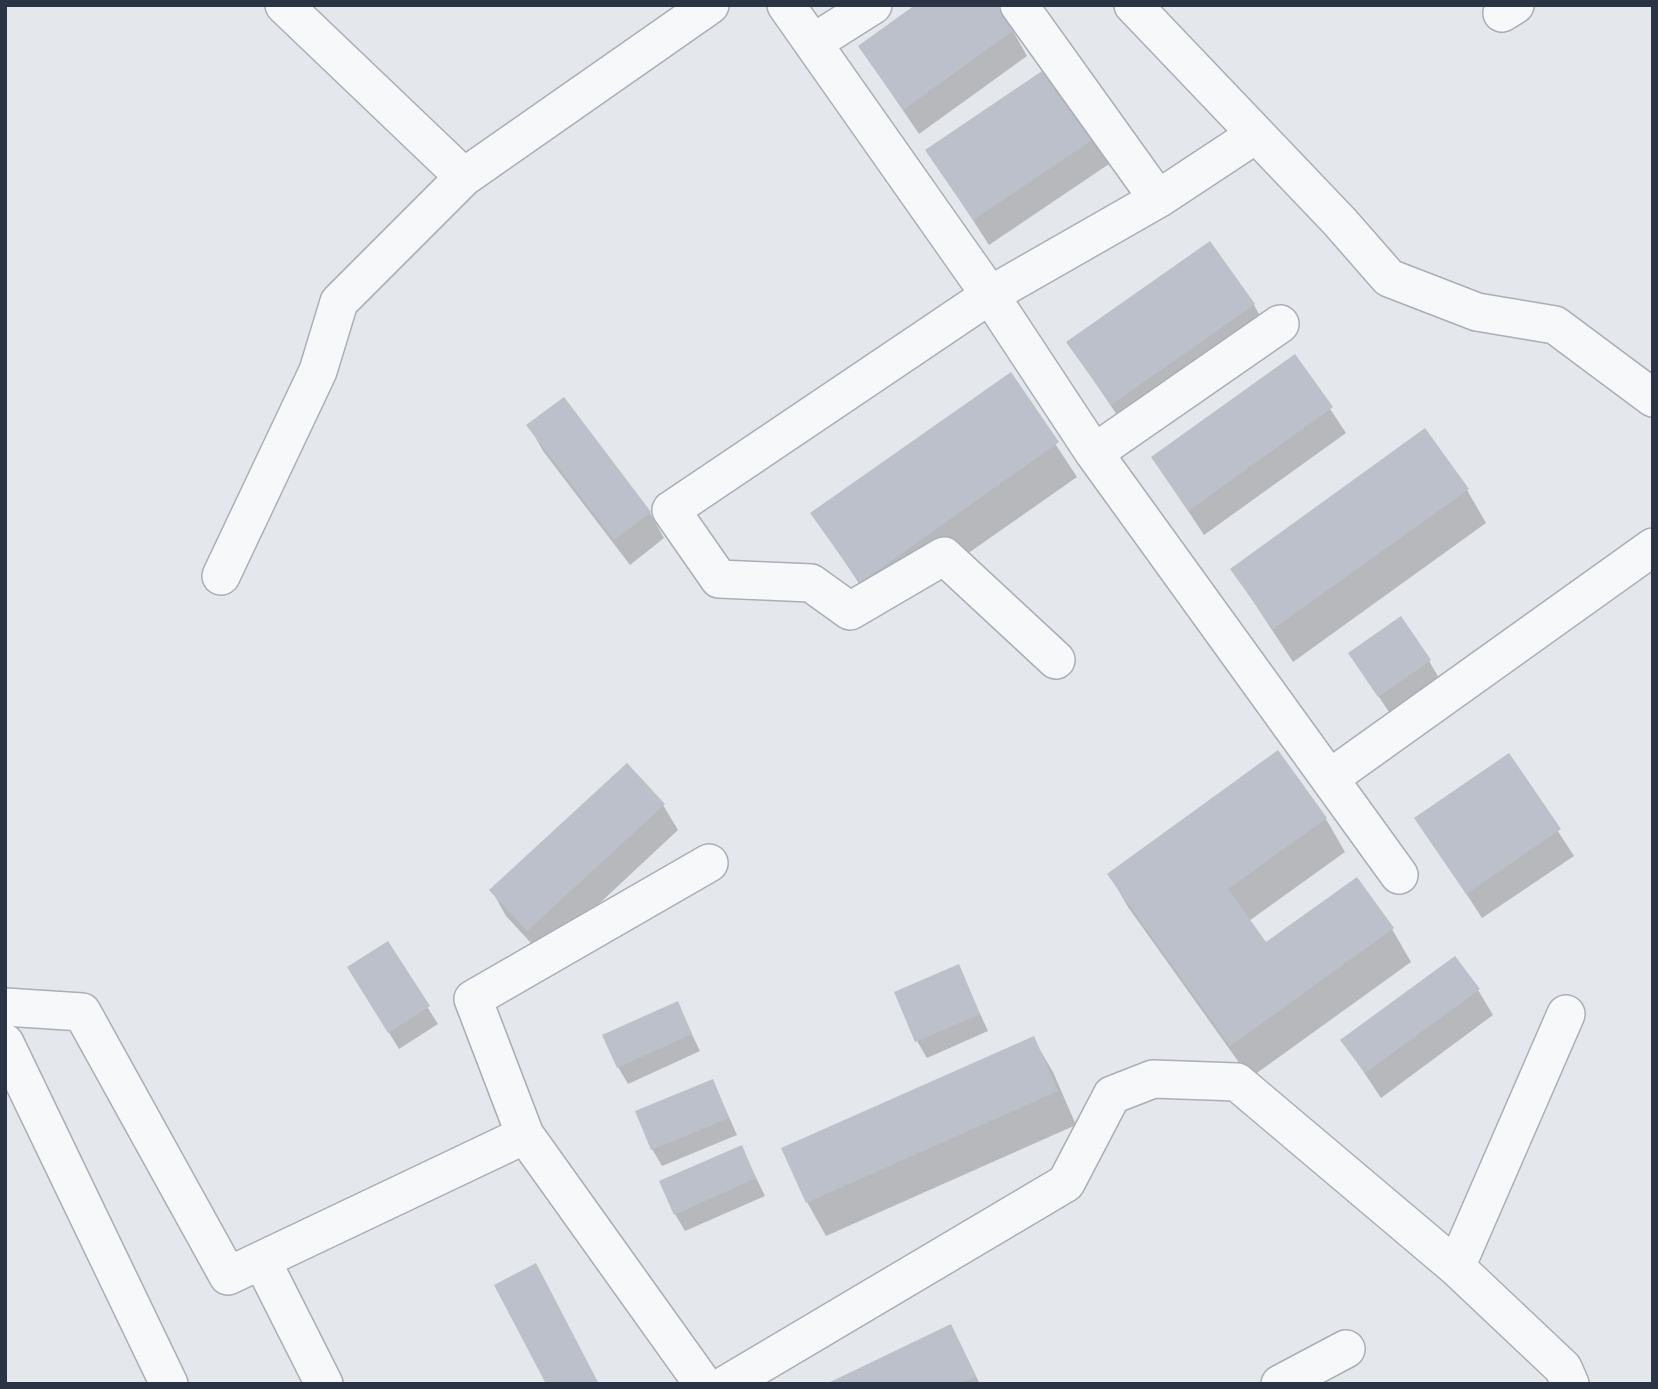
<!DOCTYPE html>
<style>
body{margin:0}
#map{position:relative;width:1658px;height:1389px;overflow:hidden;background:#e4e7ec;font-family:Lato,sans-serif}
canvas{display:block}
.frame{position:absolute;inset:0;border:7px solid #2b3445;pointer-events:none}
</style>
<div id="map">
<canvas width="1658" height="1389"></canvas>
<div class="frame"></div>
</div>
<script>
const context = document.querySelector('canvas').getContext('2d');
context.lineJoin = 'round';
function fillPath(path, color) { context.fillStyle = color; context.fill(path, 'evenodd'); }
const shape = rows => new Path2D(rows.map(r => 'M' + r).join(''));
function stroke(path, color, width, dash) { context.strokeStyle = color; context.lineWidth = width; context.lineCap = dash ? 'butt' : 'round'; context.setLineDash(dash || []); context.stroke(path); }
fillPath(shape([
 [1013,31,1027,56,919,134,860,47],
 [1097,137,1112,162,989,245,928,151],
 [1254,305,1268,330,1127,430,1068,342],
 [1295,356,1346,433,1204,535,1153,458],
 [1010,375,1077,477,880,615,813,514],
 [529,426,650,513,664,538,630,565,543,451],
 [1467,490,1486,523,1293,662,1232,569],
 [1350,654,1429,661,1439,678,1389,712],
 [1509,756,1574,856,1482,918,1417,818],
 [663,805,678,830,543,956,506,916,492,891],
 [1326,819,1345,852,1249,921,1265,944,1392,929,1411,962,1250,1078,1128,907,1109,874],
 [387,943,438,1024,399,1049,359,984],
 [958,966,988,1031,927,1058,917,1041],
 [1478,990,1493,1015,1381,1098,1343,1041],
 [677,1003,700,1051,628,1084,618,1067],
 [1033,1038,1053,1072,1076,1125,826,1236,807,1202],
 [713,1081,737,1135,662,1166,652,1149],
 [741,1147,765,1196,685,1231,675,1214],
 [951,1326,980,1384,830,1384]
]), '#0003');
fillPath(shape([
 [915,5,997,5,1014,30,903,110,858,46],
 [1051,65,1098,136,973,220,925,150],
 [1210,241,1255,304,1111,405,1066,342],
 [1295,354,1333,407,1188,511,1151,457],
 [1011,372,1059,442,860,583,810,513],
 [564,397,651,512,614,540,526,425],
 [1425,428,1469,489,1273,629,1230,569],
 [1401,616,1431,660,1378,697,1348,653],
 [1278,750,1327,818,1228,889,1266,942,1357,877,1394,928,1230,1046,1107,874],
 [1509,753,1561,829,1466,894,1414,818],
 [627,763,665,804,527,931,489,890],
 [388,941,430,1006,388,1033,347,967],
 [1455,956,1480,989,1365,1073,1340,1040],
 [959,964,980,1014,915,1042,894,992],
 [678,1001,692,1034,617,1068,602,1035],
 [1034,1036,1058,1091,806,1203,781,1148],
 [713,1079,729,1118,651,1150,635,1111],
 [742,1145,756,1178,674,1215,659,1181],
 [536,1263,599,1384,546,1384,494,1285],
 [951,1324,976,1376,960,1384,826,1384]
]), '#bbc0ca');
const minor = shape([
 [284,5,464,177],
 [786,5,990,295,1094,453,1399,875],
 [1019,5,1158,199],
 [1133,5,1340,222,1389,278,1477,312,1555,325,1653,398],
 [1502,13,1515,5],
 [813,43,873,5],
 [1094,453,1280,324],
 [221,576,318,371,339,302,464,177,710,5],
 [1056,660,944,556,850,611,811,583,719,579,671,510,990,295,1158,199,1255,135],
 [1330,778,1653,547],
 [5,1007,82,1012,228,1276,525,1135,703,1384],
 [5,1043,169,1384],
 [525,1135,473,999,709,863],
 [262,1261,324,1384],
 [1456,1267,1566,1014],
 [727,1384,1066,1183,1112,1095,1153,1079,1237,1082,1456,1267,1563,1368,1570,1384],
 [1280,1384,1346,1349]
]);
stroke(minor, '#a9aeb7', 40);
stroke(minor, '#f7f8fa', 37);
</script>
